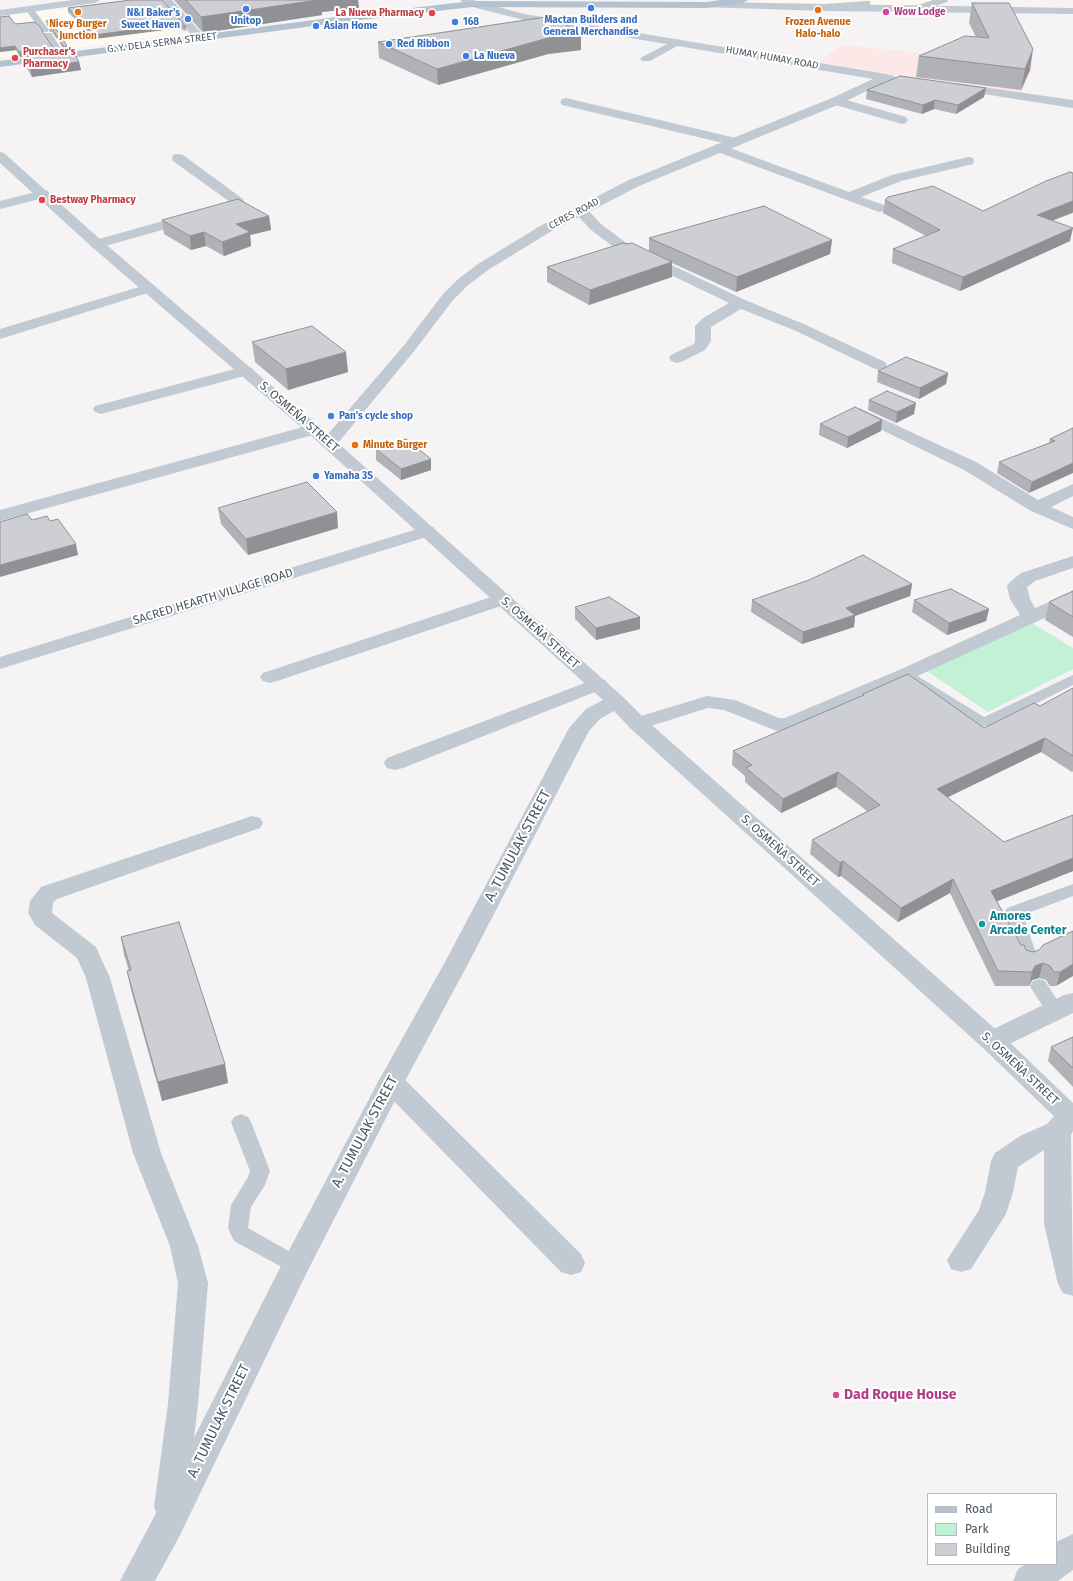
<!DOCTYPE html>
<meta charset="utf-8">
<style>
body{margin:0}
#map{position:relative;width:1073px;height:1581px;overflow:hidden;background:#f5f3f3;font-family:"Fira Sans",sans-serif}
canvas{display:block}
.legend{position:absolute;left:927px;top:1493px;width:130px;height:72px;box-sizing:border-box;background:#fff;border:1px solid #b7bbc0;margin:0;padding:5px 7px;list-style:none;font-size:12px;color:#4a5661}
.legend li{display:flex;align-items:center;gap:8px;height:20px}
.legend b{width:20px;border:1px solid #b7bbc0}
</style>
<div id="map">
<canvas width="1073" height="1581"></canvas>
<ul class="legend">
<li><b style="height:5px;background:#b3c2d1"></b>Road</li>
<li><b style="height:11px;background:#c3f1d5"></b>Park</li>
<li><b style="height:11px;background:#cdcfd5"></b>Building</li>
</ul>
</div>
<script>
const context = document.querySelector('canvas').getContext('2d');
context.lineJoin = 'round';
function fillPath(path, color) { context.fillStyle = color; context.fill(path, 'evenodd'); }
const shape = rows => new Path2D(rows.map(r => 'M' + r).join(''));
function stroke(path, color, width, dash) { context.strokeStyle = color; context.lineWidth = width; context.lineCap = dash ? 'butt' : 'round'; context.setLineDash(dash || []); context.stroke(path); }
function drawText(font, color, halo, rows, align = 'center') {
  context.font = font + ' "Fira Sans",sans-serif'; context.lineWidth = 4; context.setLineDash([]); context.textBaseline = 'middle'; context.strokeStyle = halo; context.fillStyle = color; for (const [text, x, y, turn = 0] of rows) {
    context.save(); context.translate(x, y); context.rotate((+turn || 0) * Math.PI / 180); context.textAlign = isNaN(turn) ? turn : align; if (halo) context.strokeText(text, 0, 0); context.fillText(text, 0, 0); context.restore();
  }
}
fillPath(shape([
 [125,0,144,0,175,34,0,58,0,17],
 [766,0,935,0,916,6,752,5]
]), '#fdf9ef');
fillPath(shape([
 [842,45,1034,64,1022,93,881,74,818,63]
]), '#fce8e6');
fillPath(shape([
 [1030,622,1073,648,1073,669,988,712,927,671]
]), '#c3f1d5');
fillPath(shape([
 [867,1,870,1,870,5,824,8,820,6,824,4,867,1],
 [26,7,32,7,49,30,48,32,42,32,25,9,26,7],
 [45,33,51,33,66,56,65,58,59,58,44,35,45,33],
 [906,671,911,672,984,717,1073,675,1073,685,995,724,981,727,976,725,901,678,899,675,901,672,906,671],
 [1073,884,1073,896,1023,915,1038,959,1035,963,1029,965,1023,963,1004,912,1007,908,1073,884],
 [1039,979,1045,981,1061,1006,1064,1011,1061,1016,1055,1018,1049,1016,1033,991,1030,986,1033,981,1039,979],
 [241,1114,248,1117,251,1122,270,1171,265,1185,251,1207,248,1228,303,1259,307,1265,303,1271,296,1274,289,1271,234,1241,228,1228,231,1205,248,1177,250,1171,231,1122,234,1117,241,1114]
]), '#c1cad2');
fillPath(shape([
 [72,0,100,0,95,3,0,16,0,10,72,0],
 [161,0,172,0,204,36,206,38,204,40,196,40,161,0],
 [933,0,948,0,947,2,916,12,911,9,912,7,933,0],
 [677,39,683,42,681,44,650,61,642,61,640,59,642,57,677,39],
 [836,97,906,117,908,120,906,123,902,124,832,104,830,101,832,98,836,97],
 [566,98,736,138,740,139,742,142,740,145,736,146,562,105,560,102,562,99,566,98],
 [719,144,849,192,892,175,968,157,973,158,974,161,973,164,901,181,861,197,884,205,886,208,884,211,879,212,715,151,713,148,715,145,719,144],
 [178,154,183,155,243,199,245,204,243,207,102,247,97,248,92,247,90,244,92,241,230,202,173,161,172,158,173,155,178,154],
 [43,190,48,191,50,194,48,197,0,209,0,201,43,190],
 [580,206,585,207,601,224,625,242,636,248,745,300,806,325,885,362,887,365,885,368,879,370,873,368,796,331,741,309,711,327,711,341,705,350,683,361,677,363,671,361,669,358,671,355,694,344,695,341,695,326,703,318,729,303,615,248,591,230,575,213,573,210,575,207,580,206],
 [149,284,154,285,156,288,154,291,0,339,0,329,149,284],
 [246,366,252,368,254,371,252,374,101,414,95,412,93,409,95,406,246,366],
 [859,408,976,462,1038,500,1073,484,1073,496,1051,507,1073,517,1073,529,1031,511,964,470,853,416,851,413,853,410,859,408],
 [314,424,320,425,322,429,320,433,0,521,0,510,314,424],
 [427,526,433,527,436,531,433,535,0,669,0,657,427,526],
 [1073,556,1073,568,1035,581,1027,587,1030,599,1035,608,1073,592,1073,605,913,678,796,729,777,731,724,710,708,708,638,730,631,729,627,724,631,719,707,696,735,700,779,718,785,718,899,670,1020,615,1010,599,1007,586,1010,582,1021,573,1073,556],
 [503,593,510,595,513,599,510,603,277,681,270,683,263,681,260,677,263,673,503,593],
 [598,678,605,680,608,684,605,688,403,768,395,770,387,768,384,763,387,758,598,678],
 [252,816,260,818,263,823,260,828,57,899,53,903,52,913,96,947,110,978,161,1153,198,1246,208,1283,198,1404,186,1507,181,1518,170,1522,159,1518,154,1507,168,1404,178,1283,170,1246,133,1153,86,978,77,958,35,925,28,913,30,901,41,887,252,816],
 [1073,993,1073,1013,1001,1048,992,1051,983,1048,979,1041,983,1034,1064,995,1073,993],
 [391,1072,400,1075,581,1254,585,1263,581,1272,571,1275,561,1272,382,1089,378,1082,382,1075,391,1072],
 [1070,1106,1073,1107,1073,1131,1071,1135,1073,1296,1063,1293,1058,1284,1044,1224,1044,1150,1018,1167,1013,1192,1006,1214,971,1269,961,1272,951,1269,947,1260,979,1210,985,1192,991,1161,995,1153,1020,1136,1047,1124,1061,1109,1070,1106],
 [1073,1534,1073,1570,1066,1575,1058,1581,1013,1581,1018,1569,1026,1564,1056,1564,1056,1542,1073,1534]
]), '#c1cad2');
fillPath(shape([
 [460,0,473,0,524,14,886,74,894,76,896,78,894,80,887,81,840,104,639,186,550,232,488,270,467,286,453,300,415,350,338,443,623,697,645,719,1001,1034,1073,1103,1073,1129,1064,1126,983,1048,631,729,614,711,600,719,589,731,469,962,404,1083,307,1272,179,1537,155,1581,120,1581,155,1515,286,1256,378,1082,445,962,569,728,586,709,603,700,308,433,92,247,0,163,0,152,4,153,102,241,328,434,405,344,443,294,457,280,478,264,540,226,629,180,832,98,873,79,524,20,468,6,460,0],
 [707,2,1073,8,1073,14,827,11,703,7,702,5,703,3,707,2],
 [955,83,1073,100,1073,108,951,89,949,87,951,85,955,83]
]), '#c1cad2');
fillPath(shape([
 [720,0,748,0,743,3,707,8,472,7,352,21,0,67,0,61,352,15,472,1,707,2,720,0]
]), '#b3c2d1');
fillPath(shape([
 [131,0,186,27,186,31,179,28,94,39,68,12,68,8],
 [174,0,358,0,359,8,322,12,322,15,203,33],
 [972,3,1030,70,1021,90,916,77,919,56,976,37,969,23],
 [0,17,15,24,43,33,54,52,20,57,16,50,0,52],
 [46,21,68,51,65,51,52,32,50,32,49,28,47,25],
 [581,35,581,50,548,54,438,85,379,58,378,42],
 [23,57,79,62,81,70,32,77,25,65],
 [986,88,984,97,956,114,934,109,922,114,866,99,867,90],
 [1073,173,1073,213,1052,221,1070,241,960,291,892,263,893,249,926,236,883,213,885,200,983,211],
 [269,216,271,230,250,235,251,246,224,256,206,246,191,250,164,234,162,220],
 [649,238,832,240,830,254,736,292,672,263,672,277,589,305,547,282,547,267,627,244,649,251],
 [252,342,348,372,288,390,255,362],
 [878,371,948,373,946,384,919,399,877,382],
 [869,400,914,414,896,423,868,410],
 [882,420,881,431,847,448,819,435,820,424],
 [1073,428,1029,493,997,473,999,462,1049,443,1050,439],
 [376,449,431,470,401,480,376,460],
 [218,508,338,528,248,555,221,524],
 [912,584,910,596,855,616,854,627,802,644,751,612,752,600],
 [1073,591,1073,637,1045,620,1049,602],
 [914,600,989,609,986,621,947,635,912,612],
 [575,607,640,617,640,629,596,640,575,619],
 [1073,688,1073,771,1072,772,1041,752,947,797,1004,842,1073,815,1073,871,997,901,1021,945,1026,950,1033,952,1039,950,1073,931,1056,986,1050,986,1046,980,1039,978,1032,980,1029,986,995,986,950,893,898,922,841,876,838,877,810,854,812,840,867,811,836,787,781,813,745,782,745,776,732,765,733,751,863,696,863,694,984,728,1040,706],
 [121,937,225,1064,228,1083,162,1101,131,990,127,971,129,971,124,955],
 [1073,1037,1073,1087,1048,1061,1051,1047]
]), '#b0b2b7');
fillPath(shape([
 [317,0,358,0,359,8,322,12,322,15,203,33,201,17],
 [178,24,179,28,94,39,94,35],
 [581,35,581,50,548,54,438,85,437,69,548,38],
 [15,46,16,50,0,52,0,48],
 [67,46,68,51,65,51,64,47],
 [53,48,54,52,20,57,19,52],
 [1033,49,1030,70,1021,90,1025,69],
 [79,62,81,70,32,77,30,68],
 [986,88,984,97,956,114,958,105],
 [935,100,934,109,922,114,923,105],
 [1073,201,1073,212,1034,228,1037,215],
 [269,216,271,230,250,235,251,246,224,256,222,242,236,224],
 [1073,228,1070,241,960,291,963,277],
 [204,232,206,246,191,250,190,236],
 [832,240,830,254,736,292,737,277],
 [672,262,672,277,589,305,590,290],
 [346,352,348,372,288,390,286,369],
 [948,373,946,384,919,399,920,388],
 [916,403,914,414,896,423,897,412],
 [882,420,881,431,847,448,848,437],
 [431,459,431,470,401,480,401,469],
 [1073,463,1073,473,1029,493,1032,482],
 [337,512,338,528,248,555,246,539],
 [76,544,78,555,0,577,0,565],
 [912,584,910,596,855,616,854,627,802,644,803,632,846,608],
 [989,609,986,621,947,635,949,623],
 [640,617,640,629,596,640,596,628],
 [1045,738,1041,752,934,804,937,789],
 [838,772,836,787,781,813,783,799],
 [1073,858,1073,871,988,905,991,891],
 [843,861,841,876,838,877,840,863],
 [953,879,950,893,898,922,901,908],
 [1043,963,1039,978,1032,980,1029,986,1032,972,1035,966],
 [1073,964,1073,976,1056,986,1060,972],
 [225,1064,228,1083,162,1101,158,1082]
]), '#909195');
const building = shape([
 [131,0,162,0,186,27,178,24,94,35,68,8,131,0],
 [186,0,318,0,201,17,186,0],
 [972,3,1009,3,1033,49,1025,69,919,56,965,36,989,38,972,3],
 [9,16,15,24,35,22,42,29,42,31,53,48,19,52,15,46,0,48,0,17,9,16],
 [553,16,581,35,548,38,437,69,378,42,553,16],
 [50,20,67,46,64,47,52,28,49,27,50,25,46,21,50,20],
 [72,50,79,62,30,68,23,57,72,50],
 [900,76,986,88,958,105,935,100,923,105,867,90,900,76],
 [1070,172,1073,173,1073,201,1037,215,1073,228,963,277,893,249,940,230,885,200,888,197,933,186,983,211,1046,181,1070,172],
 [238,199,269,216,236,224,250,232,222,242,204,232,190,236,162,220,238,199],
 [764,206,832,240,737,277,649,238,764,206],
 [623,243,627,244,632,243,672,262,590,290,547,267,623,243],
 [312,326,346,352,286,369,252,342,312,326],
 [906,357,948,373,920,388,878,371,906,357],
 [887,391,916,403,897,412,869,400,887,391],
 [855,407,882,420,848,437,820,424,855,407],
 [1073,428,1073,463,1032,482,999,462,1055,441,1050,439,1073,428],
 [406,439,431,459,401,469,376,449,406,439],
 [307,482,337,512,246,539,218,508,307,482],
 [27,514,32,520,47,516,50,521,58,519,76,544,0,565,0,522,27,514],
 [863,555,912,584,846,608,855,615,803,632,752,600,809,580,863,555],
 [951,589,989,609,949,623,914,600,951,589],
 [1073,591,1073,617,1049,602,1073,591],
 [609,597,640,617,596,628,575,607,609,597],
 [908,674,984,728,1034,703,1040,706,1073,688,1073,756,1045,738,937,789,1004,842,1073,815,1073,858,991,891,1021,945,1024,945,1026,950,1033,952,1039,950,1043,945,1073,931,1073,964,1060,972,1054,972,1050,966,1043,963,1035,966,1032,972,998,971,953,879,901,908,843,861,840,863,812,840,880,805,838,772,783,799,746,768,752,765,733,751,864,695,863,694,908,674],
 [179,922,225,1064,158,1082,127,971,131,970,121,937,179,922],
 [1073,1037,1073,1068,1051,1047,1073,1037]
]);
fillPath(building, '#cdcfd5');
stroke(building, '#909195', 1);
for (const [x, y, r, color] of [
 [591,8,4,"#3f7fe0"],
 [246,9,4,"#3f7fe0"],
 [818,10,4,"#e8710a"],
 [78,12,4,"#e8710a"],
 [886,12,4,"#d1479c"],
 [432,13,4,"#e0444e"],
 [188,19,4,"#3f7fe0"],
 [455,22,4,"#3f7fe0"],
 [316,26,4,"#3f7fe0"],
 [389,44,4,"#3f7fe0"],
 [466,56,4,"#3f7fe0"],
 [15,58,4,"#e0444e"],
 [42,200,4,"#e0444e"],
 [331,416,4,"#3f7fe0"],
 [355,445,4,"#e8710a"],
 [316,476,4,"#3f7fe0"],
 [982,924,4,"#0f9aa8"],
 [836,1395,4,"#d1479c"]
]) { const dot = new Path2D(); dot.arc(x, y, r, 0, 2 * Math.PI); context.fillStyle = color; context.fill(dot); stroke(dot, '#fff', 1.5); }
drawText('bold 10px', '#b23c85', '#fff', [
 ["Wow Lodge",894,12]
], 'left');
drawText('bold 10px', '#366cbe', '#fff', [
 ["N&I Baker's",180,13,"right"],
 ["Sweet Haven",180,25,"right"],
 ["Mactan Builders and",591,20,"center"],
 ["General Merchandise",591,32,"center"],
 ["Unitop",246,21,"center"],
 ["168",463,22],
 ["Asian Home",324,26],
 ["Red Ribbon",397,44],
 ["La Nueva",474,56],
 ["Pan's cycle shop",339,416],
 ["Yamaha 3S",324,476]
], 'left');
drawText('bold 10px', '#be3a42', '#fff', [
 ["La Nueva Pharmacy",424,13,"right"],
 ["Purchaser's",23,52],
 ["Pharmacy",23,64],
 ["Bestway Pharmacy",50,200]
], 'left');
drawText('bold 10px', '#c56008', '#fff', [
 ["Frozen Avenue",818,22],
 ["Halo-halo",818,34],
 ["Nicey Burger",78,24],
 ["Junction",78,36],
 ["Minute Burger",363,445,"left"]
]);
drawText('10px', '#4a5661', '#fff', [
 ["G. Y. DELA SERNA STREET",162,43,-7],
 ["HUMAY HUMAY ROAD",772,58,10],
 ["CERES ROAD",574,214,-28]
]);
drawText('12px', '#4a5661', '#fff', [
 ["S. OSMEÑA STREET",299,417,41],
 ["SACRED HEARTH VILLAGE ROAD",213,597,-17],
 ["S. OSMEÑA STREET",540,633,42],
 ["S. OSMEÑA STREET",780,851,42],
 ["S. OSMEÑA STREET",1020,1069,43]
]);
drawText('bold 12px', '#0d838f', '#fff', [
 ["Amores",990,917],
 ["Arcade Center",990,931]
], 'left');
drawText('14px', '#4a5661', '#fff', [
 ["A. TUMULAK STREET",518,846,-62],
 ["A. TUMULAK STREET",365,1132,-62],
 ["A. TUMULAK STREET",219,1421,-64]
]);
drawText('bold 14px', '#b23c85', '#fff', [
 ["Dad Roque House",844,1395]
], 'left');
</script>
